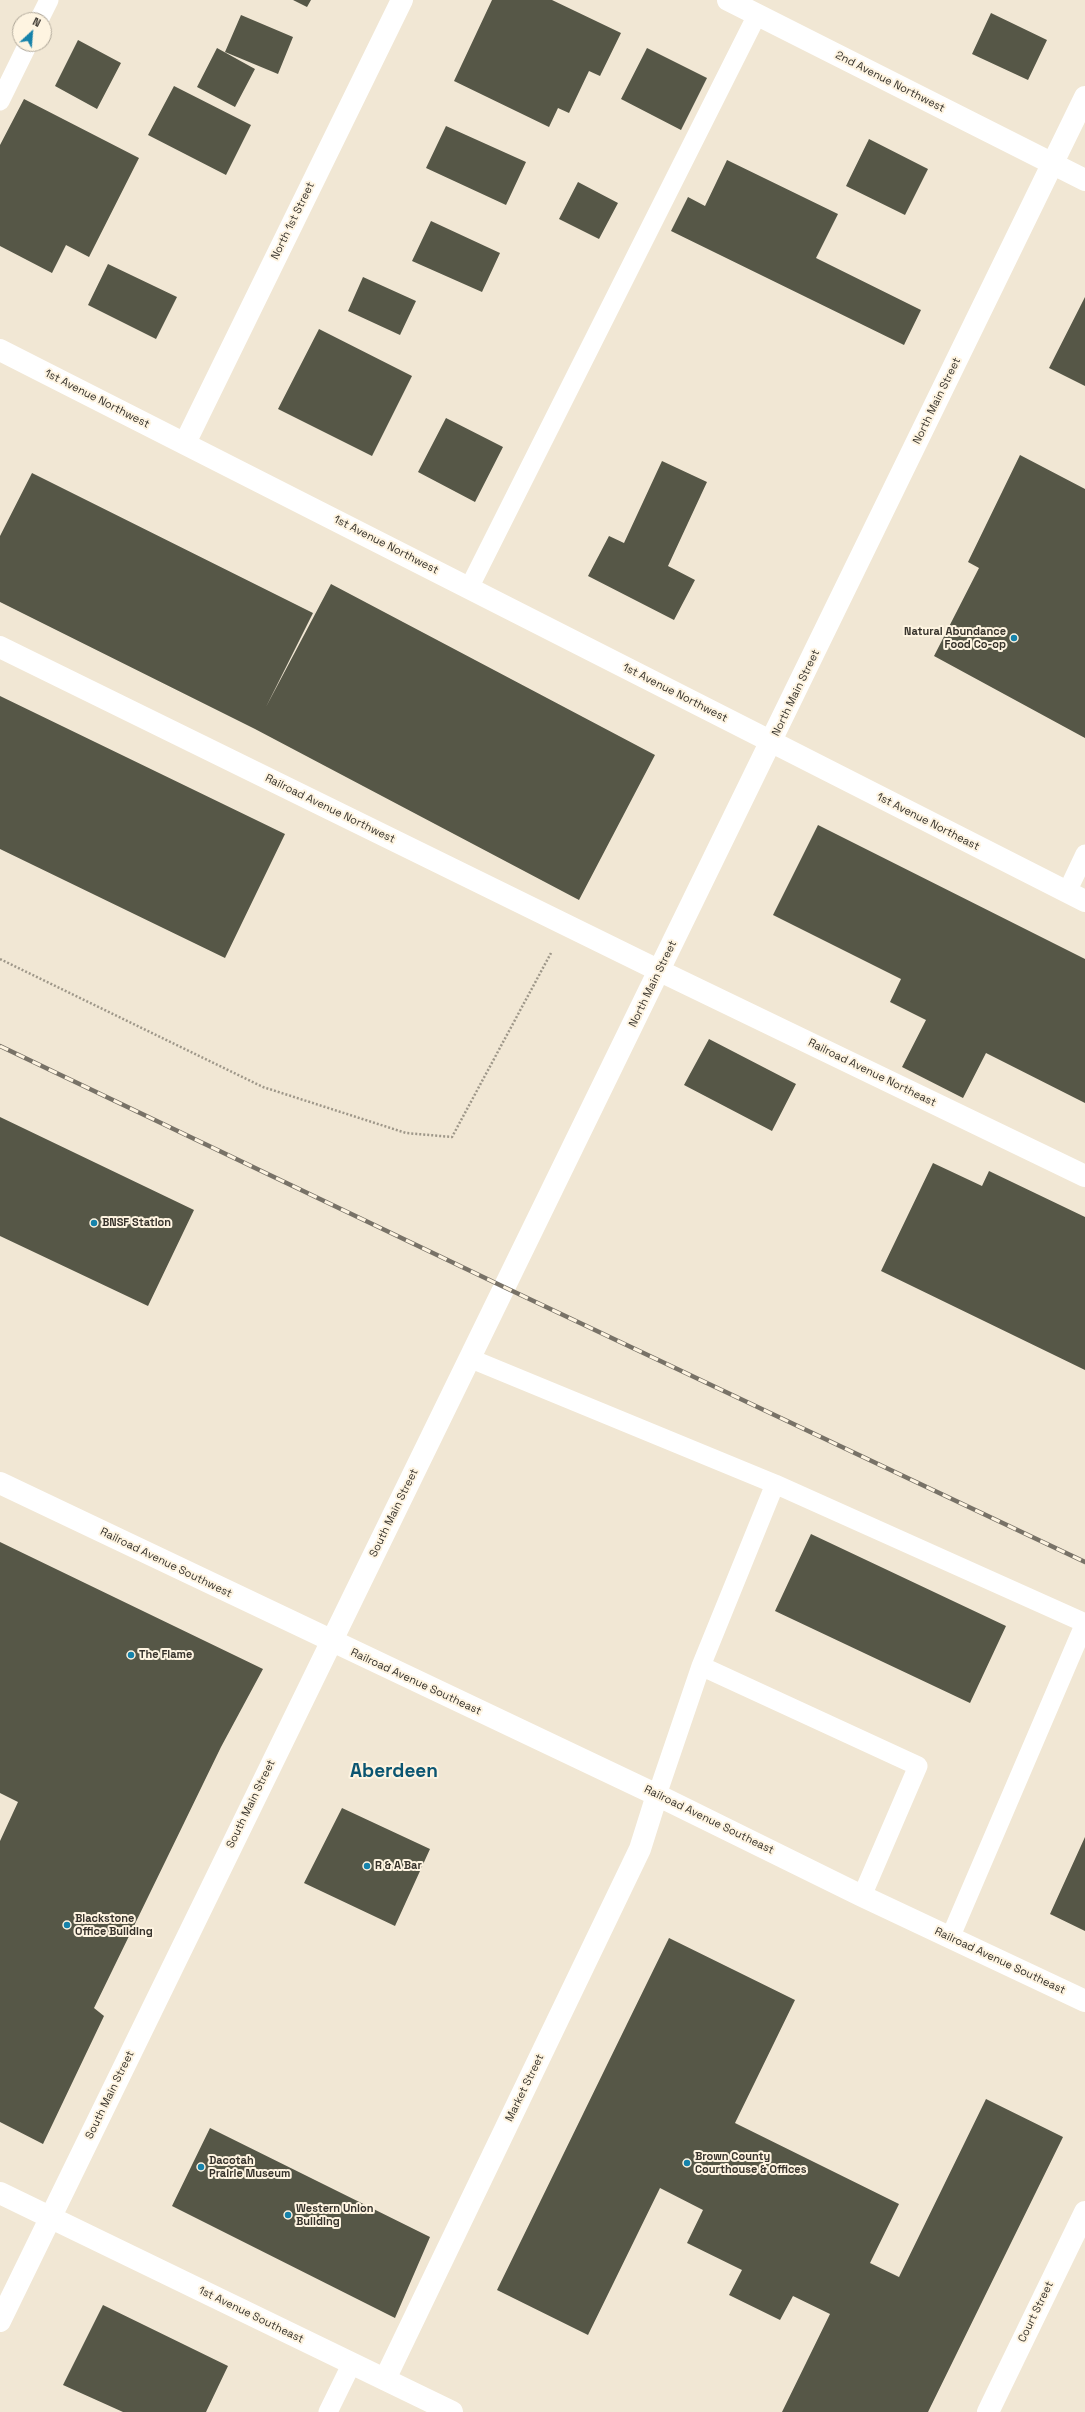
<!DOCTYPE html>
<style>
body{margin:0}
#map{position:relative;width:1085px;height:2412px;overflow:hidden;background:#f1e7d4;font-family:"Space Grotesk",sans-serif}
canvas{display:block}
.north{position:absolute;left:12px;top:12px;width:40px;height:40px;box-sizing:border-box;background:#fef4e1;border:1px solid #aea698;border-radius:50%;rotate:26deg;font-size:11px;font-weight:700;line-height:16px;text-align:center;color:#36322b}
.north::after{content:'';display:block;margin:auto;width:14px;height:18px;background:#1682aa;clip-path:polygon(50% 0,100% 100%,50% 72%,0 100%)}
</style>
<div id="map">
<canvas width="1085" height="2412"></canvas>
<div class="north">N</div>
</div>
<script>
const context = document.querySelector('canvas').getContext('2d');
context.lineJoin = 'round';
function fillPath(path, color) { context.fillStyle = color; context.fill(path, 'evenodd'); }
const shape = rows => new Path2D(rows.map(r => 'M' + r).join(''));
function stroke(path, color, width, dash) { context.strokeStyle = color; context.lineWidth = width; context.lineCap = dash ? 'butt' : 'round'; context.setLineDash(dash || []); context.stroke(path); }
function drawText(font, color, halo, rows, align = 'center') {
  context.font = font + ' "Space Grotesk",sans-serif'; context.lineWidth = 4; context.setLineDash([]); context.textBaseline = 'middle'; context.strokeStyle = halo; context.fillStyle = color; for (const [text, x, y, turn = 0] of rows) {
    context.save(); context.translate(x, y); context.rotate((+turn || 0) * Math.PI / 180); context.textAlign = isNaN(turn) ? turn : align; if (halo) context.strokeText(text, 0, 0); context.fillText(text, 0, 0); context.restore();
  }
}
fillPath(shape([
 [293,0,311,0,307,7],
 [492,0,552,0,621,33,600,76,589,71,569,113,558,108,549,127,454,81],
 [991,13,1047,40,1028,80,972,54],
 [241,15,293,37,278,74,225,52],
 [78,40,121,63,97,109,55,86],
 [217,48,255,69,235,107,197,87],
 [647,48,707,78,681,130,621,99],
 [174,86,251,125,226,175,148,135],
 [24,99,139,158,89,257,66,245,52,273,0,246,0,145],
 [446,126,526,162,506,205,426,168],
 [869,139,928,169,905,215,846,186],
 [727,160,838,214,816,258,921,310,904,345,671,231,688,197,705,206],
 [578,182,618,203,599,239,559,219],
 [431,221,500,253,482,292,412,261],
 [108,264,177,297,156,339,88,305],
 [363,277,416,301,400,335,348,311],
 [1085,297,1085,386,1049,368],
 [319,329,412,376,372,456,278,409],
 [446,418,503,447,475,502,418,472],
 [1020,455,1085,489,1085,738,934,656,979,568,968,562],
 [662,461,707,482,668,566,695,580,674,620,588,576,609,536,624,543],
 [32,473,313,613,266,707,331,584,655,755,579,900,255,729,0,602,0,536],
 [0,696,285,834,225,958,0,849],
 [818,825,1085,959,1085,1103,986,1053,963,1098,902,1067,926,1020,890,1002,901,979,773,915],
 [709,1039,796,1084,772,1131,684,1085],
 [0,1117,194,1210,148,1306,0,1236],
 [933,1163,982,1186,989,1171,1085,1217,1085,1370,881,1271],
 [811,1534,1006,1626,970,1703,775,1611],
 [0,1542,263,1669,221,1747,94,2008,104,2016,43,2144,0,2122,0,1841,18,1802,0,1793],
 [342,1808,430,1849,395,1926,304,1883],
 [1085,1837,1085,1931,1050,1914],
 [669,1938,795,2000,735,2123,899,2204,870,2263,899,2277,986,2099,1063,2137,928,2412,782,2412,830,2314,793,2296,780,2320,729,2295,742,2270,687,2243,703,2210,660,2188,588,2335,497,2290],
 [210,2128,430,2237,395,2318,172,2206],
 [103,2305,228,2366,206,2412,123,2412,63,2385]
]), '#565747');
stroke(shape([
 [0,959,263,1087,406,1133,452,1137,551,953]
]), '#9e9789', 2.5, [2, 2]);
stroke(shape([
 [39,20,49,0],
 [0,101,28,44],
 [469,588,757,15],
 [1067,892,1085,854],
 [469,1358,775,1484,1085,1623,950,1938],
 [701,1666,918,1766,862,1896],
 [657,1795,701,1666,775,1484],
 [328,2412,352,2363]
]), '#fff', 19);
stroke(shape([
 [728,0,1085,180],
 [0,350,772,742],
 [185,443,402,0],
 [0,647,660,971,1085,1176],
 [0,1483,657,1795,862,1896,1085,2001],
 [385,2379,640,1849,657,1795],
 [988,2412,1085,2212]
]), '#fff', 22);
stroke(shape([
 [772,742,1085,901],
 [0,2193,452,2412],
 [0,2321,1085,97]
]), '#fff', 22);
const rail = shape([
 [0,1046,504,1287,1085,1562]
]);
stroke(rail, '#787267', 4.5);
stroke(rail, '#fef4e1', 3, [9]);
for (const [x, y, r, color] of [
 [1014,638,4,"#1682aa"],
 [94,1223,4,"#1682aa"],
 [131,1655,4,"#1682aa"],
 [367,1866,4,"#1682aa"],
 [67,1925,4,"#1682aa"],
 [687,2163,4,"#1682aa"],
 [201,2167,4,"#1682aa"],
 [288,2215,4,"#1682aa"]
]) { const dot = new Path2D(); dot.arc(x, y, r, 0, 2 * Math.PI); context.fillStyle = color; context.fill(dot); stroke(dot, '#fef4e1', 1.5); }
drawText('11px', '#36322b', '#fef4e1', [
 ["2nd Avenue Northwest",890,82,27],
 ["North 1st Street",293,221,-64],
 ["1st Avenue Northwest",97,399,27],
 ["North Main Street",937,401,-64],
 ["1st Avenue Northwest",386,545,27],
 ["1st Avenue Northwest",675,693,27],
 ["North Main Street",796,693,-64],
 ["Railroad Avenue Northwest",330,809,26],
 ["1st Avenue Northeast",928,822,27],
 ["North Main Street",653,984,-64],
 ["Railroad Avenue Northeast",872,1073,26],
 ["South Main Street",394,1513,-64],
 ["Railroad Avenue Southwest",166,1563,26],
 ["Railroad Avenue Southeast",416,1682,25],
 ["South Main Street",251,1804,-64],
 ["Railroad Avenue Southeast",709,1820,26],
 ["Railroad Avenue Southeast",1000,1961,25],
 ["Market Street",525,2088,-64],
 ["South Main Street",110,2095,-64],
 ["Court Street",1036,2312,-64],
 ["1st Avenue Southeast",251,2315,26]
]);
drawText('bold 11px', '#36322b', '#fef4e1', [
 ["Natural Abundance",1006,632,"right"],
 ["Food Co-op",1006,645,"right"],
 ["BNSF Station",102,1223],
 ["The Flame",139,1655],
 ["R & A Bar",375,1866],
 ["Blackstone",75,1919],
 ["Office Building",75,1932],
 ["Brown County",695,2157],
 ["Courthouse & Offices",695,2170],
 ["Dacotah",209,2161],
 ["Prairie Museum",209,2174],
 ["Western Union",296,2209],
 ["Building",296,2222]
], 'left');
drawText('bold 19px', '#0b5571', '#fef4e1', [
 ["Aberdeen",394,1772]
]);
</script>
